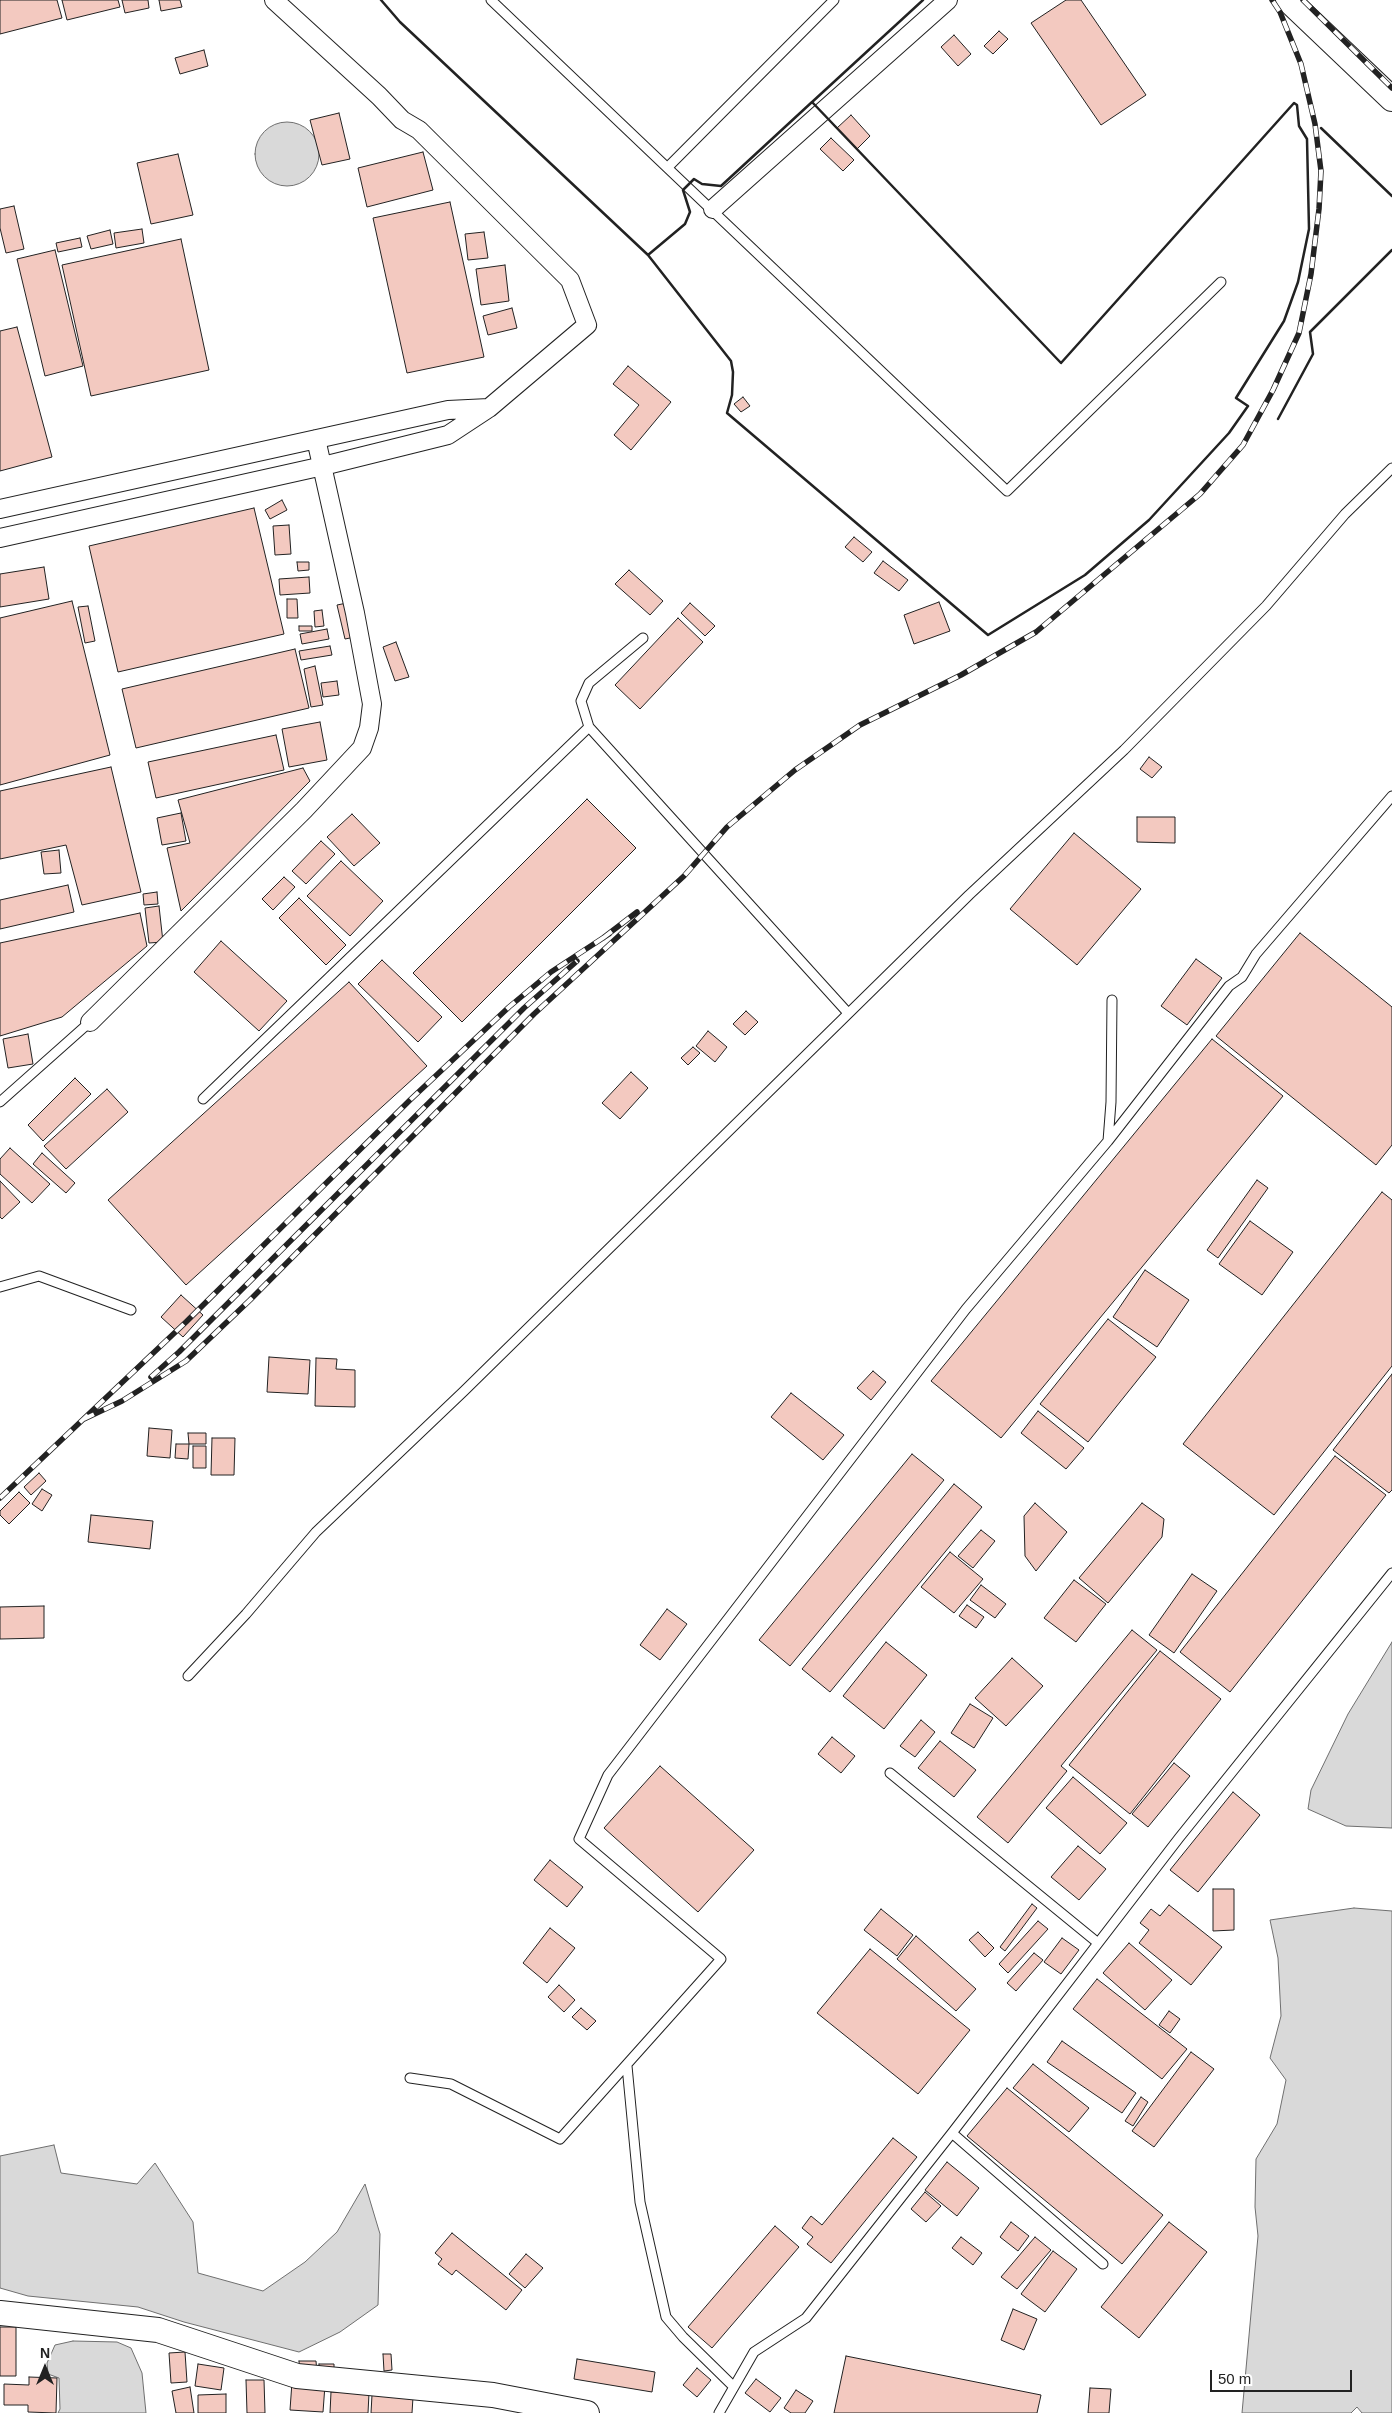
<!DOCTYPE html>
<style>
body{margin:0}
#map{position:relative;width:1392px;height:2413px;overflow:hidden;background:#fff;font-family:Arial,sans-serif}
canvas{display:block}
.north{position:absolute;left:20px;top:2343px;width:50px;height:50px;-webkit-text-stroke:4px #fff;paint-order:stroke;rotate:0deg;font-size:14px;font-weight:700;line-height:20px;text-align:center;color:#222}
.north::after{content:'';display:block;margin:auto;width:18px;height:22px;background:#222;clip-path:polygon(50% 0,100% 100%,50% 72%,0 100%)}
.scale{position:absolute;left:1210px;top:2370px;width:142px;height:22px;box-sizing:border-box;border:2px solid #222;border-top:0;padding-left:6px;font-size:15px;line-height:18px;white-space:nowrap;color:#222;-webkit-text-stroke:4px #fff;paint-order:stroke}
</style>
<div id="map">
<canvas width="1392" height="2413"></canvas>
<div class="north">N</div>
<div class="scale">50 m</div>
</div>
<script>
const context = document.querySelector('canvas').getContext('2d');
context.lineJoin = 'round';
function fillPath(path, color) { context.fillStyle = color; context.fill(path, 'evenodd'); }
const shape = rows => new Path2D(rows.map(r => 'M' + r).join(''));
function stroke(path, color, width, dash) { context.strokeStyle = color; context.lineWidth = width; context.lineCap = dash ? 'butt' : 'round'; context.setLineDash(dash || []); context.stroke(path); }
const water = shape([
 '255 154a32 32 0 1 1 64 0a32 32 0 1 1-64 0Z',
 [1392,1642,1392,1828,1346,1826,1308,1809,1311,1790,1348,1714,1392,1642],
 [1354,1908,1392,1911,1392,2413,1362,2413,1357,2407,1351,2413,1242,2413,1258,2236,1255,2207,1256,2159,1277,2124,1286,2080,1270,2058,1281,2016,1278,1958,1270,1920,1354,1908],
 [54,2145,61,2173,137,2184,155,2163,193,2222,198,2273,263,2291,305,2262,337,2232,365,2184,380,2234,378,2305,340,2332,299,2352,184,2322,138,2307,28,2296,0,2288,0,2156,54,2145],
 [73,2341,117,2342,131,2348,142,2373,146,2413,58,2413,60,2409,59,2378,48,2374,47,2363,55,2345,73,2341]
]);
fillPath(water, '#d9d9d9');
stroke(water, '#6f6f6f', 1);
const building = shape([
 [0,0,57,0,62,18,0,34,0,0],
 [62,0,118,0,120,7,67,20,62,0],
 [122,0,148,0,149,8,125,13,122,0],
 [159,0,180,0,182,7,161,11,159,0],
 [1066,0,1081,0,1146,95,1101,125,1031,23,1066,0],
 [999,31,1008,39,993,54,984,46,999,31],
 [954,35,971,54,958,66,941,47,954,35],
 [204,50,208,66,180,74,175,58,204,50],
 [339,113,350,159,322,165,310,120,339,113],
 [851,115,870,136,857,149,837,128,851,115],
 [831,138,854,160,843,171,820,149,831,138],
 [423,152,433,190,367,207,358,168,423,152],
 [178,154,193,215,151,224,137,163,178,154],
 [450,202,484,357,407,373,373,218,450,202],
 [14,206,24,249,6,253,0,228,0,209,14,206],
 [142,229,144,243,116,248,114,233,142,229],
 [110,230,113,244,91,249,87,236,110,230],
 [484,232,488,258,468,260,465,234,484,232],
 [80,238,82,247,58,252,56,243,80,238],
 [181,239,209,370,91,396,62,265,181,239],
 [55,250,83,366,45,376,17,259,55,250],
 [505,265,509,301,481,305,476,269,505,265],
 [512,308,517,328,488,335,483,316,512,308],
 [17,327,52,457,0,471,0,331,17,327],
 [628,366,671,402,631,450,614,435,639,405,613,384,628,366],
 [743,397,750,406,741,412,734,404,743,397],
 [282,500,287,510,270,519,265,510,282,500],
 [254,508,284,634,118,672,89,546,254,508],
 [289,525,291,554,275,555,273,526,289,525],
 [854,537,872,552,863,562,845,547,854,537],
 [883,561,908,580,899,591,874,573,883,561],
 [297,562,309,562,309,570,298,571,297,562],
 [44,567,49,599,0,607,0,574,44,567],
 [629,570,663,601,650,615,615,584,629,570],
 [309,577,310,593,280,595,279,579,309,577],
 [287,599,297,599,298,618,287,618,287,599],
 [72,601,110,755,0,785,0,618,72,601],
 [939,602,950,631,914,644,904,615,939,602],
 [347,603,355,637,345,639,337,605,347,603],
 [690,603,715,626,705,636,681,613,690,603],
 [88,606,95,641,85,643,78,607,88,606],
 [322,610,324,626,315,627,314,611,322,610],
 [678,618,703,642,640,709,615,685,678,618],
 [299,626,312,626,312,631,299,631,299,626],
 [327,629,329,639,302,644,300,634,327,629],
 [396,642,409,677,395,681,383,647,396,642],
 [330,646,332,655,301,660,299,651,330,646],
 [295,649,309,708,136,748,122,689,295,649],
 [315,666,323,705,311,707,304,669,315,666],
 [337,681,339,695,323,697,321,683,337,681],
 [320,722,327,760,289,767,282,729,320,722],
 [276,735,284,770,156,798,148,762,276,735],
 [1149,757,1162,767,1152,778,1140,769,1149,757],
 [111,767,141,892,82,905,66,845,0,859,0,791,111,767],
 [303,768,310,781,181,911,167,848,190,843,178,800,303,768],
 [587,799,636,848,462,1022,413,973,587,799],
 [181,813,186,841,162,845,157,818,181,813],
 [352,814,380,843,354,866,327,837,352,814],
 [1137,817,1175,817,1175,843,1137,842,1137,817],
 [1074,833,1141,889,1077,965,1010,909,1074,833],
 [321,841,335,854,306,884,292,871,321,841],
 [59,850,61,873,44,874,41,852,59,850],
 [341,861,383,901,350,936,307,896,341,861],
 [284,877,295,887,273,910,262,899,284,877],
 [68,885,74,912,0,929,0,900,68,885],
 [157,892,158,904,144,905,143,894,157,892],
 [299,898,346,945,326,965,279,918,299,898],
 [159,906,163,942,149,943,145,908,159,906],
 [140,913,147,946,62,1017,0,1036,0,943,140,913],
 [1300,933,1392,1007,1392,1145,1376,1165,1216,1036,1300,933],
 [221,941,287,1001,259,1031,194,972,221,941],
 [1196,959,1222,978,1187,1025,1161,1006,1196,959],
 [382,960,442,1017,418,1042,358,984,382,960],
 [349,982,427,1066,186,1285,108,1200,349,982],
 [746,1011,758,1022,745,1035,733,1024,746,1011],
 [708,1031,727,1047,715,1062,696,1046,708,1031],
 [28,1034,33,1064,8,1068,3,1039,28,1034],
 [1212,1039,1283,1096,1001,1438,931,1381,1212,1039],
 [693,1047,700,1053,688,1065,681,1058,693,1047],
 [631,1072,648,1088,620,1119,602,1103,631,1072],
 [75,1078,91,1094,43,1141,28,1125,75,1078],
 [107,1089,128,1112,66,1169,44,1146,107,1089],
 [10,1148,50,1184,32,1203,0,1174,0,1159,10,1148],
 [42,1153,75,1183,66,1193,33,1164,42,1153],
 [1257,1180,1268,1188,1218,1258,1207,1250,1257,1180],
 [0,1181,20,1202,2,1219,0,1217,0,1181],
 [1382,1192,1392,1200,1392,1366,1274,1515,1183,1444,1382,1192],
 [1250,1221,1293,1252,1262,1295,1219,1264,1250,1221],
 [1145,1270,1189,1300,1157,1347,1113,1317,1145,1270],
 [181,1295,203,1315,183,1337,161,1317,181,1295],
 [1108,1319,1156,1357,1088,1442,1040,1404,1108,1319],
 [269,1357,310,1360,308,1394,267,1392,269,1357],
 [316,1358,337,1359,336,1369,355,1370,355,1407,315,1406,316,1358],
 [873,1371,886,1382,871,1400,857,1388,873,1371],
 [1392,1374,1392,1490,1389,1493,1333,1450,1392,1374],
 [791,1393,844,1435,823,1460,771,1417,791,1393],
 [1038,1411,1084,1448,1066,1469,1021,1433,1038,1411],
 [149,1428,172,1430,170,1458,147,1456,149,1428],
 [188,1433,206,1433,206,1444,189,1444,188,1433],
 [212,1438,235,1438,234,1475,211,1475,212,1438],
 [176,1444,189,1444,188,1459,175,1458,176,1444],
 [193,1446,206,1446,206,1468,193,1468,193,1446],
 [912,1454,944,1480,790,1666,759,1640,912,1454],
 [1335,1456,1386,1495,1230,1692,1180,1652,1335,1456],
 [39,1473,46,1481,31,1495,24,1487,39,1473],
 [954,1484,982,1507,830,1692,802,1669,954,1484],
 [42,1489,52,1495,42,1511,32,1504,42,1489],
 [19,1492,30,1503,9,1524,0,1515,0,1511,19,1492],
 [1035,1503,1067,1532,1036,1571,1025,1556,1024,1516,1035,1503],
 [1142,1503,1164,1519,1162,1537,1108,1603,1079,1578,1142,1503],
 [91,1515,153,1521,150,1549,88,1542,91,1515],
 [981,1530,995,1541,973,1568,958,1556,981,1530],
 [950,1552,983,1579,954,1613,921,1587,950,1552],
 [1192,1574,1217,1591,1174,1653,1149,1635,1192,1574],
 [1074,1580,1106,1604,1076,1642,1044,1618,1074,1580],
 [981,1585,1006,1604,995,1618,970,1600,981,1585],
 [967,1605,984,1617,976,1628,959,1616,967,1605],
 [44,1606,44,1638,0,1639,0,1607,44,1606],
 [667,1609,687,1624,660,1660,640,1645,667,1609],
 [1132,1630,1157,1650,1061,1766,1067,1771,1008,1843,977,1817,1132,1630],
 [886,1642,927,1675,884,1729,843,1696,886,1642],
 [1160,1651,1221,1699,1130,1814,1069,1765,1160,1651],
 [1012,1658,1043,1686,1006,1726,975,1698,1012,1658],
 [970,1704,993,1718,974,1748,951,1733,970,1704],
 [921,1720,935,1732,915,1757,900,1746,921,1720],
 [832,1737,855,1756,841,1773,818,1754,832,1737],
 [940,1741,976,1770,954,1797,918,1768,940,1741],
 [1174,1763,1190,1776,1148,1827,1132,1814,1174,1763],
 [660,1766,754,1850,698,1912,604,1828,660,1766],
 [1073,1777,1127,1823,1100,1854,1046,1808,1073,1777],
 [1233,1792,1260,1815,1198,1892,1170,1870,1233,1792],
 [1078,1846,1106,1869,1079,1900,1051,1877,1078,1846],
 [550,1860,583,1887,567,1907,534,1880,550,1860],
 [1213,1889,1234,1889,1234,1930,1213,1931,1213,1889],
 [1032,1904,1037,1908,1005,1951,1000,1947,1032,1904],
 [1169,1905,1222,1947,1191,1985,1139,1943,1149,1930,1140,1923,1151,1909,1160,1916,1169,1905],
 [881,1909,913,1935,897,1956,864,1930,881,1909],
 [1038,1921,1048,1929,1008,1973,999,1964,1038,1921],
 [550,1928,575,1948,547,1983,523,1963,550,1928],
 [978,1932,994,1948,985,1957,969,1940,978,1932],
 [916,1936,976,1989,956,2011,897,1959,916,1936],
 [1062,1938,1079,1950,1061,1974,1044,1962,1062,1938],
 [1129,1943,1172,1980,1145,2010,1103,1973,1129,1943],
 [870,1949,970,2030,918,2094,817,2013,870,1949],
 [1034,1953,1043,1960,1016,1991,1007,1983,1034,1953],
 [1097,1979,1187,2049,1162,2079,1073,2009,1097,1979],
 [559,1985,575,2000,564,2012,548,1997,559,1985],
 [581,2008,596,2021,587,2030,572,2017,581,2008],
 [1169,2011,1180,2019,1170,2033,1159,2025,1169,2011],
 [1062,2041,1136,2093,1122,2113,1047,2062,1062,2041],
 [1191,2052,1214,2069,1154,2147,1132,2131,1191,2052],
 [1033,2064,1089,2108,1069,2132,1013,2088,1033,2064],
 [1007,2088,1163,2215,1122,2264,967,2136,1007,2088],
 [1141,2097,1148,2102,1133,2126,1125,2121,1141,2097],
 [893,2138,917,2157,831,2263,807,2244,813,2237,802,2228,811,2216,822,2225,893,2138],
 [947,2162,979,2188,957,2216,925,2190,947,2162],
 [925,2192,941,2206,926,2222,911,2209,925,2192],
 [1011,2222,1029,2236,1018,2251,1000,2237,1011,2222],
 [1169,2222,1207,2252,1139,2338,1101,2307,1169,2222],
 [775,2226,799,2247,712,2348,688,2327,775,2226],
 [452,2233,522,2290,506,2310,456,2270,452,2275,438,2264,442,2259,435,2253,452,2233],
 [961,2237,982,2253,973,2265,952,2248,961,2237],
 [1035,2237,1051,2250,1017,2289,1001,2277,1035,2237],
 [1053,2251,1077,2269,1045,2312,1021,2294,1053,2251],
 [526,2254,543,2268,525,2288,509,2274,526,2254],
 [1013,2309,1037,2319,1024,2350,1001,2340,1013,2309],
 [0,2327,16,2327,16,2376,0,2376,0,2327],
 [185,2352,187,2382,171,2383,169,2353,185,2352],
 [383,2354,391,2354,392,2370,384,2371,383,2354],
 [846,2356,1041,2395,1037,2413,834,2413,846,2356],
 [577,2359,655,2372,652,2392,574,2379,577,2359],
 [299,2361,316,2361,317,2374,300,2375,299,2361],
 [198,2364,224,2368,221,2390,195,2386,198,2364],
 [319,2364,334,2364,334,2373,319,2373,319,2364],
 [697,2368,711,2380,697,2397,683,2385,697,2368],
 [29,2377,57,2378,56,2413,28,2412,28,2405,4,2405,4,2384,29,2385,29,2377],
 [756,2379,781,2398,770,2412,745,2393,756,2379],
 [246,2380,264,2380,265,2413,247,2413,246,2380],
 [292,2382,325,2385,323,2412,290,2410,292,2382],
 [190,2387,194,2413,176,2413,172,2391,190,2387],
 [1090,2388,1111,2389,1109,2413,1088,2413,1090,2388],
 [796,2390,813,2401,805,2413,791,2413,784,2408,796,2390],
 [331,2392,369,2393,368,2413,330,2413,331,2392],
 [226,2394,226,2413,198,2413,198,2395,226,2394],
 [372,2395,413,2397,412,2413,371,2413,372,2395]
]);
fillPath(building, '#f3c9c0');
stroke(building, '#222', 1);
const lane = shape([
 [491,0,1007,491,1221,282],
 [668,167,834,0],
 [643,638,589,683,581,701,589,727,848,1013],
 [203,1099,589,727],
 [0,1102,90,1022],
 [1108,1141,1229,986,1242,977,1256,954,1392,796],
 [0,1287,39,1276,131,1310],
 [188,1676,246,1614,316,1532,464,1391,969,895,1124,750,1266,606,1345,514,1392,468],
 [890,1773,1098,1943],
 [627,2066,640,2202,666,2317,683,2337,734,2387],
 [410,2078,451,2084,560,2139,721,1959,579,1839,608,1775,966,1309,1108,1141,1111,1102,1112,1000],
 [952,2133,1103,2264],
 [719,2413,754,2352,806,2318,952,2133,1179,1838,1392,1573]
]);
const street = shape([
 [713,209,948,0],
 [0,509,448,410,489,408],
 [0,538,323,466,448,435,489,408,587,325,570,280,419,130,402,120,379,96,274,0],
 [90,1022,304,810,362,748,369,728,372,704,355,613,316,439]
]);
const secondary = shape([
 [1288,0,1392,99],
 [0,2313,158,2330,297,2376,493,2395,587,2413]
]);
stroke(lane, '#222', 11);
stroke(street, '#222', 20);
stroke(secondary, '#222', 26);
stroke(lane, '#fff', 9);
stroke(street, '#fff', 18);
stroke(secondary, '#fff', 24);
const rail = shape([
 [1303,0,1392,88],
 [603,938,637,912],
 [151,1377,179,1352,524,1008,577,961],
 [84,1419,122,1401,186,1361,250,1300,534,1014,684,876,727,827,795,770,860,725,961,675,1036,632,1200,494,1243,445,1273,390,1299,333,1311,274,1319,209,1321,171,1315,124,1301,64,1280,12,1272,0],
 [0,1498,186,1322,410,1100,509,1007,551,972,609,934]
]);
stroke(rail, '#222', 5.5);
stroke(rail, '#fff', 4, [11]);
stroke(shape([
 [381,0,400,22,648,255],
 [812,102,1061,363,1294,103,1297,105,1299,126,1307,139,1309,229,1298,282,1284,321,1236,398,1248,406,1229,433,1149,520,1085,575,988,635,727,413,732,395,733,372,731,361,648,255,685,224,690,212,683,190,694,179,702,184,721,186,812,102],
 [811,103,923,0],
 [1321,128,1392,196],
 [1278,419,1313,354,1310,332,1392,250]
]), '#222', 2.5);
</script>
